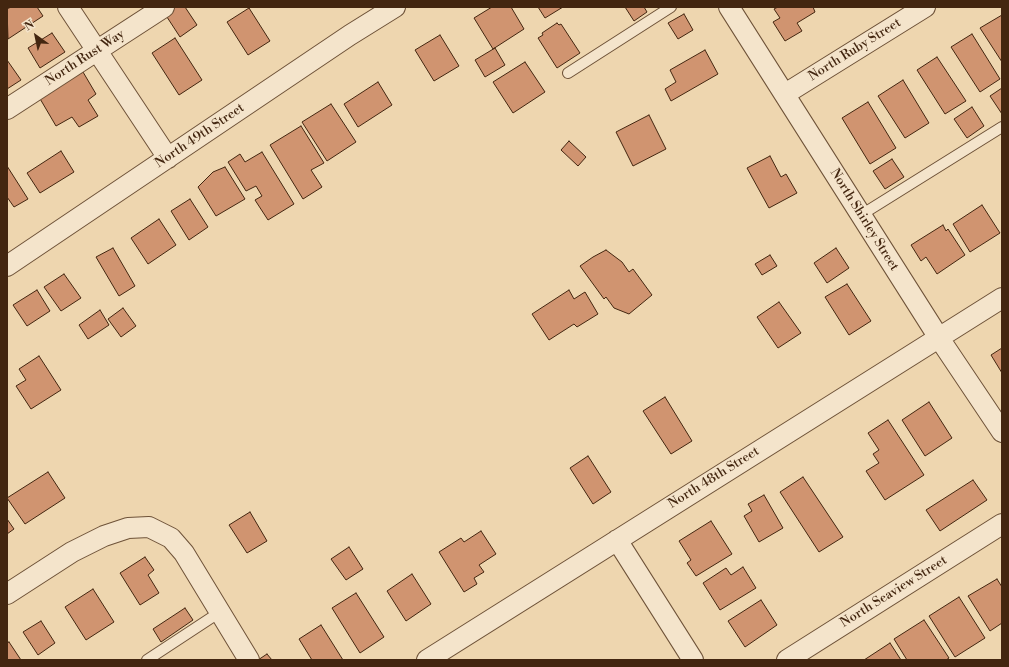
<!DOCTYPE html>
<style>
body{margin:0}
#map{position:relative;width:1009px;height:667px;overflow:hidden;background:#eed6af;font-family:"Libre Bodoni",serif}
canvas{display:block}
.frame{position:absolute;inset:0;border:8px solid #432610;pointer-events:none}
.north{position:absolute;left:16px;top:16px;width:40px;height:40px;-webkit-text-stroke:3px #f4e4cb;paint-order:stroke;rotate:327deg;font-size:11px;font-weight:700;line-height:16px;text-align:center;color:#432610}
.north::after{content:'';display:block;margin:auto;width:14px;height:18px;background:#432610;clip-path:polygon(50% 0,100% 100%,50% 72%,0 100%)}
</style>
<div id="map">
<canvas width="1009" height="667"></canvas>
<div class="frame"></div>
<div class="north">N</div>
</div>
<script>
const context = document.querySelector('canvas').getContext('2d');
context.lineJoin = 'round';
function fillPath(path, color) { context.fillStyle = color; context.fill(path, 'evenodd'); }
const shape = rows => new Path2D(rows.map(r => 'M' + r).join(''));
function stroke(path, color, width, dash) { context.strokeStyle = color; context.lineWidth = width; context.lineCap = dash ? 'butt' : 'round'; context.setLineDash(dash || []); context.stroke(path); }
function drawText(font, color, halo, rows, align = 'center') {
  context.font = font + ' "Libre Bodoni",serif'; context.lineWidth = 3; context.setLineDash([]); context.textBaseline = 'middle'; context.strokeStyle = halo; context.fillStyle = color; for (const [text, x, y, turn = 0] of rows) {
    context.save(); context.translate(x, y); context.rotate((+turn || 0) * Math.PI / 180); context.textAlign = isNaN(turn) ? turn : align; if (halo) context.strokeText(text, 0, 0); context.fillText(text, 0, 0); context.restore();
  }
}
const building = shape([
 [11,7,37,7,43,16,8,39,7,9,11,7],
 [176,7,185,7,197,25,180,37,165,14,176,7],
 [492,7,511,7,524,29,493,49,474,18,492,7],
 [538,7,563,7,545,18,538,7],
 [625,7,644,7,647,12,634,21,625,7],
 [778,7,813,7,815,12,797,23,802,31,785,41,773,22,780,18,774,9,778,7],
 [249,8,270,41,248,55,227,22,249,8],
 [684,14,693,30,678,39,668,23,684,14],
 [1002,15,1002,62,980,28,1002,15],
 [557,23,559,25,561,24,580,53,557,68,538,38,543,35,542,33,557,23],
 [52,33,65,52,40,68,28,48,52,33],
 [972,34,1000,79,980,92,951,47,972,34],
 [440,35,459,66,434,81,415,50,440,35],
 [175,38,202,80,179,95,152,53,175,38],
 [495,48,505,65,485,77,475,60,495,48],
 [705,50,718,74,671,101,665,89,676,82,670,70,705,50],
 [937,57,966,101,945,114,917,70,937,57],
 [7,60,21,80,7,89,7,60],
 [525,62,545,92,513,113,493,82,525,62],
 [83,72,96,94,88,100,98,116,79,127,72,117,56,126,39,97,83,72],
 [903,80,929,123,905,138,878,96,903,80],
 [378,82,392,105,358,127,344,104,378,82],
 [1002,88,1002,114,990,96,1002,88],
 [868,102,896,148,870,164,842,118,868,102],
 [331,104,356,142,327,161,302,122,331,104],
 [972,107,984,126,967,138,954,119,972,107],
 [649,115,666,149,633,166,616,132,649,115],
 [301,126,324,163,311,170,322,187,303,199,270,145,301,126],
 [569,141,586,157,578,166,561,150,569,141],
 [61,151,74,172,40,193,27,173,61,151],
 [262,152,294,204,268,220,255,200,262,196,256,186,246,191,228,162,240,154,245,162,262,152],
 [770,156,781,177,786,174,797,193,769,208,747,168,770,156],
 [892,159,904,177,885,189,873,171,892,159],
 [7,166,28,199,14,207,7,197,7,166],
 [225,167,245,199,216,216,198,187,213,172,225,167],
 [190,199,208,227,189,240,171,211,190,199],
 [982,205,1000,233,970,252,953,224,982,205],
 [159,219,176,245,148,264,131,238,159,219],
 [943,225,946,231,948,229,965,255,937,274,926,257,921,261,911,245,943,225],
 [113,248,135,286,119,296,96,257,113,248],
 [836,248,849,268,827,283,814,263,836,248],
 [606,250,622,262,629,272,633,269,652,295,629,314,614,308,606,297,604,299,580,266,593,257,606,250],
 [770,255,777,266,762,275,755,264,770,255],
 [64,274,81,298,61,311,44,287,64,274],
 [847,284,871,321,849,335,825,297,847,284],
 [37,290,50,311,27,326,13,305,37,290],
 [569,290,574,299,585,292,598,314,577,327,574,324,549,340,532,314,569,290],
 [779,302,801,333,778,348,757,317,779,302],
 [123,308,136,326,121,337,108,319,123,308],
 [100,310,109,325,88,339,79,325,100,310],
 [1002,348,1002,373,991,355,1002,348],
 [39,356,61,390,31,409,16,386,26,380,19,369,39,356],
 [665,397,692,441,671,454,643,411,665,397],
 [929,402,952,438,925,456,902,420,929,402],
 [888,420,924,475,885,500,866,471,879,463,873,454,879,450,868,433,888,420],
 [588,456,611,492,593,504,570,468,588,456],
 [48,472,65,498,25,524,7,498,48,472],
 [803,477,843,537,819,552,780,492,803,477],
 [973,480,987,500,940,531,926,510,973,480],
 [764,495,783,528,759,542,744,516,752,511,748,504,764,495],
 [250,512,267,541,247,553,229,525,250,512],
 [7,519,14,529,7,534,7,519],
 [711,521,732,554,696,576,687,563,691,560,679,541,711,521],
 [481,531,496,554,479,565,484,572,474,578,477,584,464,592,439,552,461,538,464,542,481,531],
 [349,547,363,569,346,580,331,559,349,547],
 [145,557,154,570,148,575,159,593,140,605,120,573,145,557],
 [743,567,756,588,720,610,703,583,726,568,731,575,743,567],
 [412,574,431,604,406,621,387,591,412,574],
 [997,579,1002,587,1002,623,990,631,968,596,997,579],
 [93,589,114,622,86,640,65,607,93,589],
 [356,593,384,637,360,653,332,608,356,593],
 [959,597,985,638,955,657,929,616,959,597],
 [761,600,777,625,745,647,728,621,761,600],
 [185,608,193,620,161,642,153,629,185,608],
 [924,620,949,658,946,660,907,660,894,639,924,620],
 [41,621,55,643,38,655,23,632,41,621],
 [321,625,343,660,312,660,299,639,321,625],
 [9,642,21,660,7,660,7,643,9,642],
 [890,643,901,660,864,660,890,643],
 [267,654,272,660,258,660,267,654]
]);
fillPath(building, '#d09470');
stroke(building, '#432610', 1);
const service = shape([
 [568,73,671,7],
 [861,215,1002,127],
 [147,660,220,612]
]);
const minor = shape([
 [68,7,168,158],
 [729,7,939,338,1002,432],
 [785,94,925,7],
 [7,109,164,7],
 [7,266,350,35,395,7],
 [617,540,693,660],
 [7,594,72,552,104,536,128,528,149,527,171,538,184,553,249,660],
 [427,660,1002,298],
 [787,660,1002,524]
]);
stroke(service, '#6e5238', 12);
stroke(minor, '#6e5238', 22);
stroke(service, '#f4e4cb', 10);
stroke(minor, '#f4e4cb', 20);
drawText('13px', '#432610', '#f4e4cb', [
 ["North Ruby Street",855,50,-32],
 ["North Rust Way",85,58,-33],
 ["North 49th Street",200,136,-34],
 ["North Shirley Street",864,220,58],
 ["North 48th Street",714,478,-32],
 ["North Seaview Street",894,592,-32]
]);
</script>
